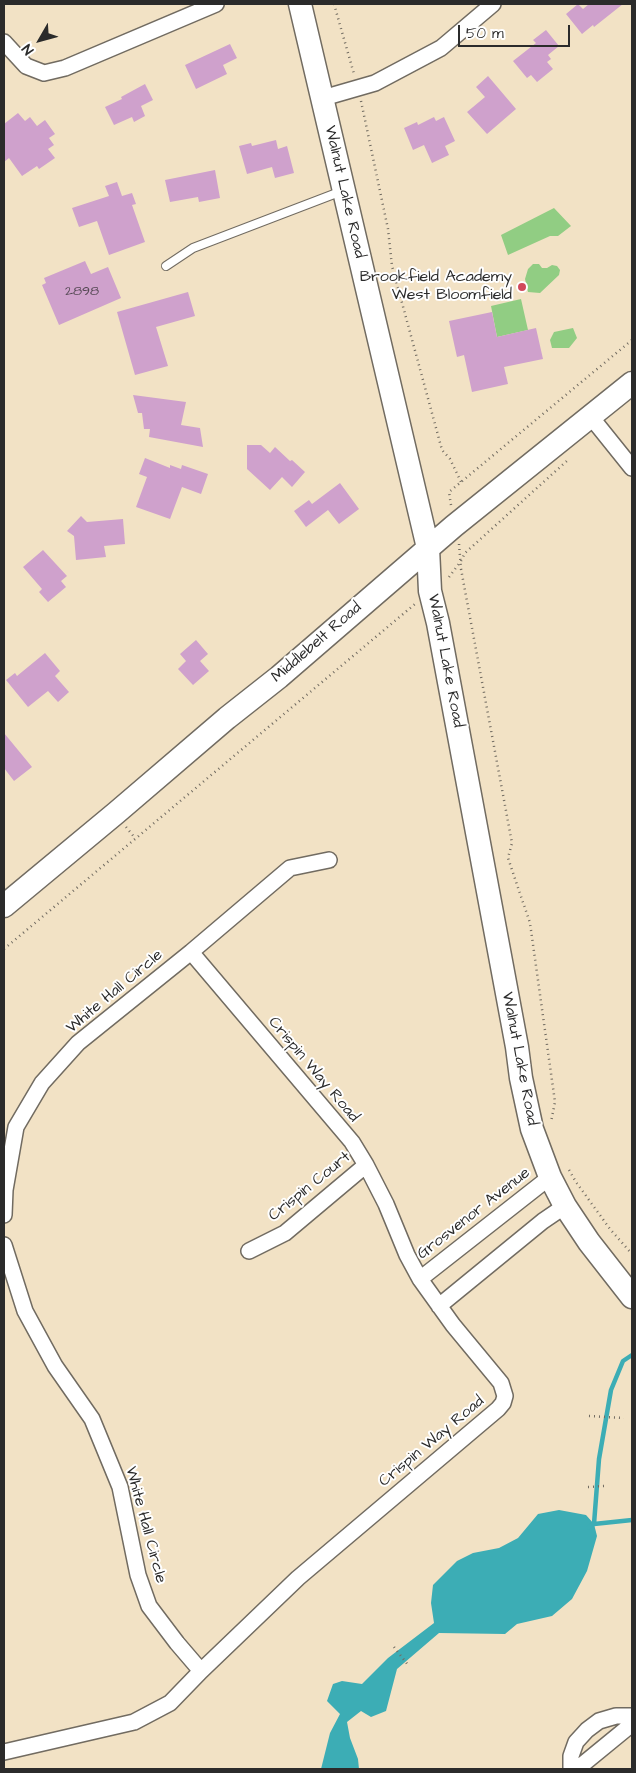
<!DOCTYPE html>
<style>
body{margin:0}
#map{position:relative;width:636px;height:1773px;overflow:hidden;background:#f2e2c5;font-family:"Architects Daughter",sans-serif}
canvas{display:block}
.frame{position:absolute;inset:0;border:5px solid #2b2b2b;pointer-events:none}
.north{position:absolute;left:15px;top:15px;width:50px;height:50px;-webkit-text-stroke:4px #fff;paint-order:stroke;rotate:232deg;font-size:14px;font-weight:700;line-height:20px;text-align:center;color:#2b2b2b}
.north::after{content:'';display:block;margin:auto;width:18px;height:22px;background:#2b2b2b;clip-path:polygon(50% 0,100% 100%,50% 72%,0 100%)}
.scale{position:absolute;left:458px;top:25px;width:112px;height:22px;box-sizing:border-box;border:2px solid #2b2b2b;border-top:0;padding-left:6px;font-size:15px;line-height:18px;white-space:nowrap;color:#2b2b2b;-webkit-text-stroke:4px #fff;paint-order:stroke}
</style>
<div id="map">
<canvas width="636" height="1773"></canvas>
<div class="frame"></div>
<div class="north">N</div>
<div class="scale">50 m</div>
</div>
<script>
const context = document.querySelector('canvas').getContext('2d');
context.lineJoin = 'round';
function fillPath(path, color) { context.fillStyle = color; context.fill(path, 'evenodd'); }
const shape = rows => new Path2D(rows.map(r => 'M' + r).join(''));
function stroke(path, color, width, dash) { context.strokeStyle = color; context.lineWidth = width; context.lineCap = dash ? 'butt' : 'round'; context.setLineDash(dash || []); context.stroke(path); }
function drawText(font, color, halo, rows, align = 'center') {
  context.font = font + ' "Architects Daughter",sans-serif'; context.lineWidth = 4; context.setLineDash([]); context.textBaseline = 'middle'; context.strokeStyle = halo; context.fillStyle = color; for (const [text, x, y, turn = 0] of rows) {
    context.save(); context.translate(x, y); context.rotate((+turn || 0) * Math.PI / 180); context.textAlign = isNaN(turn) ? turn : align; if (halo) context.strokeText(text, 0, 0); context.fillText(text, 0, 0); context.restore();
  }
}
fillPath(shape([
 [554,208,571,226,558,236,550,236,508,255,501,235],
 [533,264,539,264,542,268,547,268,552,265,557,266,560,270,559,275,540,293,528,292,525,279,528,269],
 [521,299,528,330,497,337,491,306],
 [573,328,577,338,569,348,552,348,550,340,554,332]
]), '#91cd83');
fillPath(shape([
 [559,1510,586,1515,594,1524,597,1536,587,1571,572,1599,552,1616,517,1624,505,1634,439,1633,397,1669,386,1711,371,1717,361,1711,347,1722,350,1738,358,1759,359,1769,321,1769,330,1733,340,1714,327,1701,333,1684,342,1681,362,1684,388,1658,434,1623,431,1603,433,1585,457,1561,473,1553,499,1548,518,1538,538,1514]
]), '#3cadb5');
stroke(shape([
 [594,1524,599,1459,611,1390,623,1361,632,1355],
 [589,1527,594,1524,632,1520]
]), '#3cadb5', 4.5);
fillPath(shape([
 [578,4,583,9,589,4,623,4,594,27,593,25,582,34,566,14],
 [546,30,559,46,548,55,551,59,547,62,553,69,537,82,531,75,527,78,513,61,536,43,533,40],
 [230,44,237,58,223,65,227,74,196,89,185,65],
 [488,76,516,109,487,134,467,112,485,97,476,87],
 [145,84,153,100,141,106,145,116,134,122,132,117,114,125,105,107,122,99,121,97],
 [18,113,25,121,30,117,37,126,45,120,55,134,49,138,54,145,48,149,55,158,39,169,37,166,22,176,9,158,4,162,4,124],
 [434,117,436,121,444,117,455,141,445,146,449,155,432,163,424,145,413,150,404,128,417,122,418,125],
 [276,140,278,149,287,146,294,173,275,178,272,167,247,174,239,146,251,143,252,146],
 [215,170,220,198,199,202,198,197,170,202,165,180],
 [117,182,122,196,132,193,136,204,132,205,145,242,109,255,97,221,79,227,72,208,109,196,105,186],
 [85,261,91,274,108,267,121,298,59,325,42,285,46,283,44,278],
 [188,292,195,316,156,327,168,366,135,375,117,312],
 [492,312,497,337,536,328,543,359,504,367,508,384,472,392,464,355,457,357,449,321],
 [133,395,186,402,181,425,200,428,203,447,149,437,150,429,144,429,142,413,138,413],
 [247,445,261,445,270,453,275,447,290,461,292,460,305,472,292,487,282,477,270,490,247,469],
 [145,458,170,468,170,465,181,469,182,465,208,474,201,494,182,487,170,519,136,507,147,477,139,474],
 [340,483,359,509,339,524,328,510,306,527,294,511,309,500,312,504],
 [81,516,87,522,123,519,125,544,104,546,106,557,76,560,74,536,67,531],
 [43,550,67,576,61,581,66,587,48,602,39,592,42,589,23,567],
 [196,640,208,654,200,661,209,671,193,685,178,669,186,661,180,654],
 [45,653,60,671,55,676,69,692,58,702,48,691,28,707,6,680,15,673,17,676],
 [4,733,32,767,14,781,4,768]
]), '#cfa1cc');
const lane = shape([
 [166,266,193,248,342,191]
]);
const street = shape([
 [4,42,26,66,44,73,65,68,216,4],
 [323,98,375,83,441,48,493,4],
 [591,417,632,468],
 [4,1215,5,1190,16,1127,42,1083,78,1043,191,952,290,868,329,860],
 [4,1245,25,1311,55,1366,92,1419,120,1487,138,1575,149,1606,177,1643,201,1671],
 [249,1251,285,1233,366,1165],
 [420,1279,550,1177],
 [439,1306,543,1221,565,1206],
 [4,1752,134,1722,170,1703,201,1671,298,1578,498,1409,503,1403,505,1396,501,1383,453,1325,420,1279,407,1255,386,1204,366,1165,352,1142,191,952],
 [571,1769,571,1756,576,1742,587,1730,599,1721,616,1716,632,1716],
 [577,1769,632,1724]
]);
const secondary = shape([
 [300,4,428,548,430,591,438,623,517,1047,521,1078,532,1129,550,1177,565,1206,589,1242,632,1297],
 [4,906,116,813,227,718,279,677,454,526,632,383]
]);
stroke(lane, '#716b61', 10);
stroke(street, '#716b61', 18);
stroke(secondary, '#716b61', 25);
stroke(shape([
 [334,4,354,74],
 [361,101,388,229,392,266,442,450,450,459,461,482],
 [451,505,449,492,632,340],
 [459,544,461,569,512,843,508,858,530,923,555,1102,551,1122],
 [449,577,461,561,465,553,569,459],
 [126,827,135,838],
 [4,949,415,604],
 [569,1170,576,1182,610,1229,632,1254],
 [589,1416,624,1418],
 [588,1487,604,1486],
 [394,1647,408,1665]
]), '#716b61', 2.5, [1, 4]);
stroke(lane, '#fff', 8);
stroke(street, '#fff', 15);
stroke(secondary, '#fff', 22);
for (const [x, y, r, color] of [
 [522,287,5,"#d1495b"]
]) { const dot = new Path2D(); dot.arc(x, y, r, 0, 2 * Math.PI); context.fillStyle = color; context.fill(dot); stroke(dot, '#fff', 2); }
drawText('14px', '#544853', null, [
 ["2898",82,292]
]);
drawText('16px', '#2b2b2b', '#fff', [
 ["Walnut Lake Road",344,192,77],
 ["Middlebelt Road",317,643,-41],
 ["Walnut Lake Road",445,661,79],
 ["White Hall Circle",115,992,-40],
 ["Walnut Lake Road",519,1059,79],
 ["Crispin Way Road",313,1070,50],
 ["Crispin Court",310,1187,-39],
 ["Grosvenor Avenue",474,1214,-38],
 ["Crispin Way Road",432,1442,-40],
 ["White Hall Circle",145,1525,75]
]);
drawText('16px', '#2b2b2b', '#fff', [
 ["Brookfield Academy",512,278],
 ["West Bloomfield",512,296]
], 'right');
</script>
